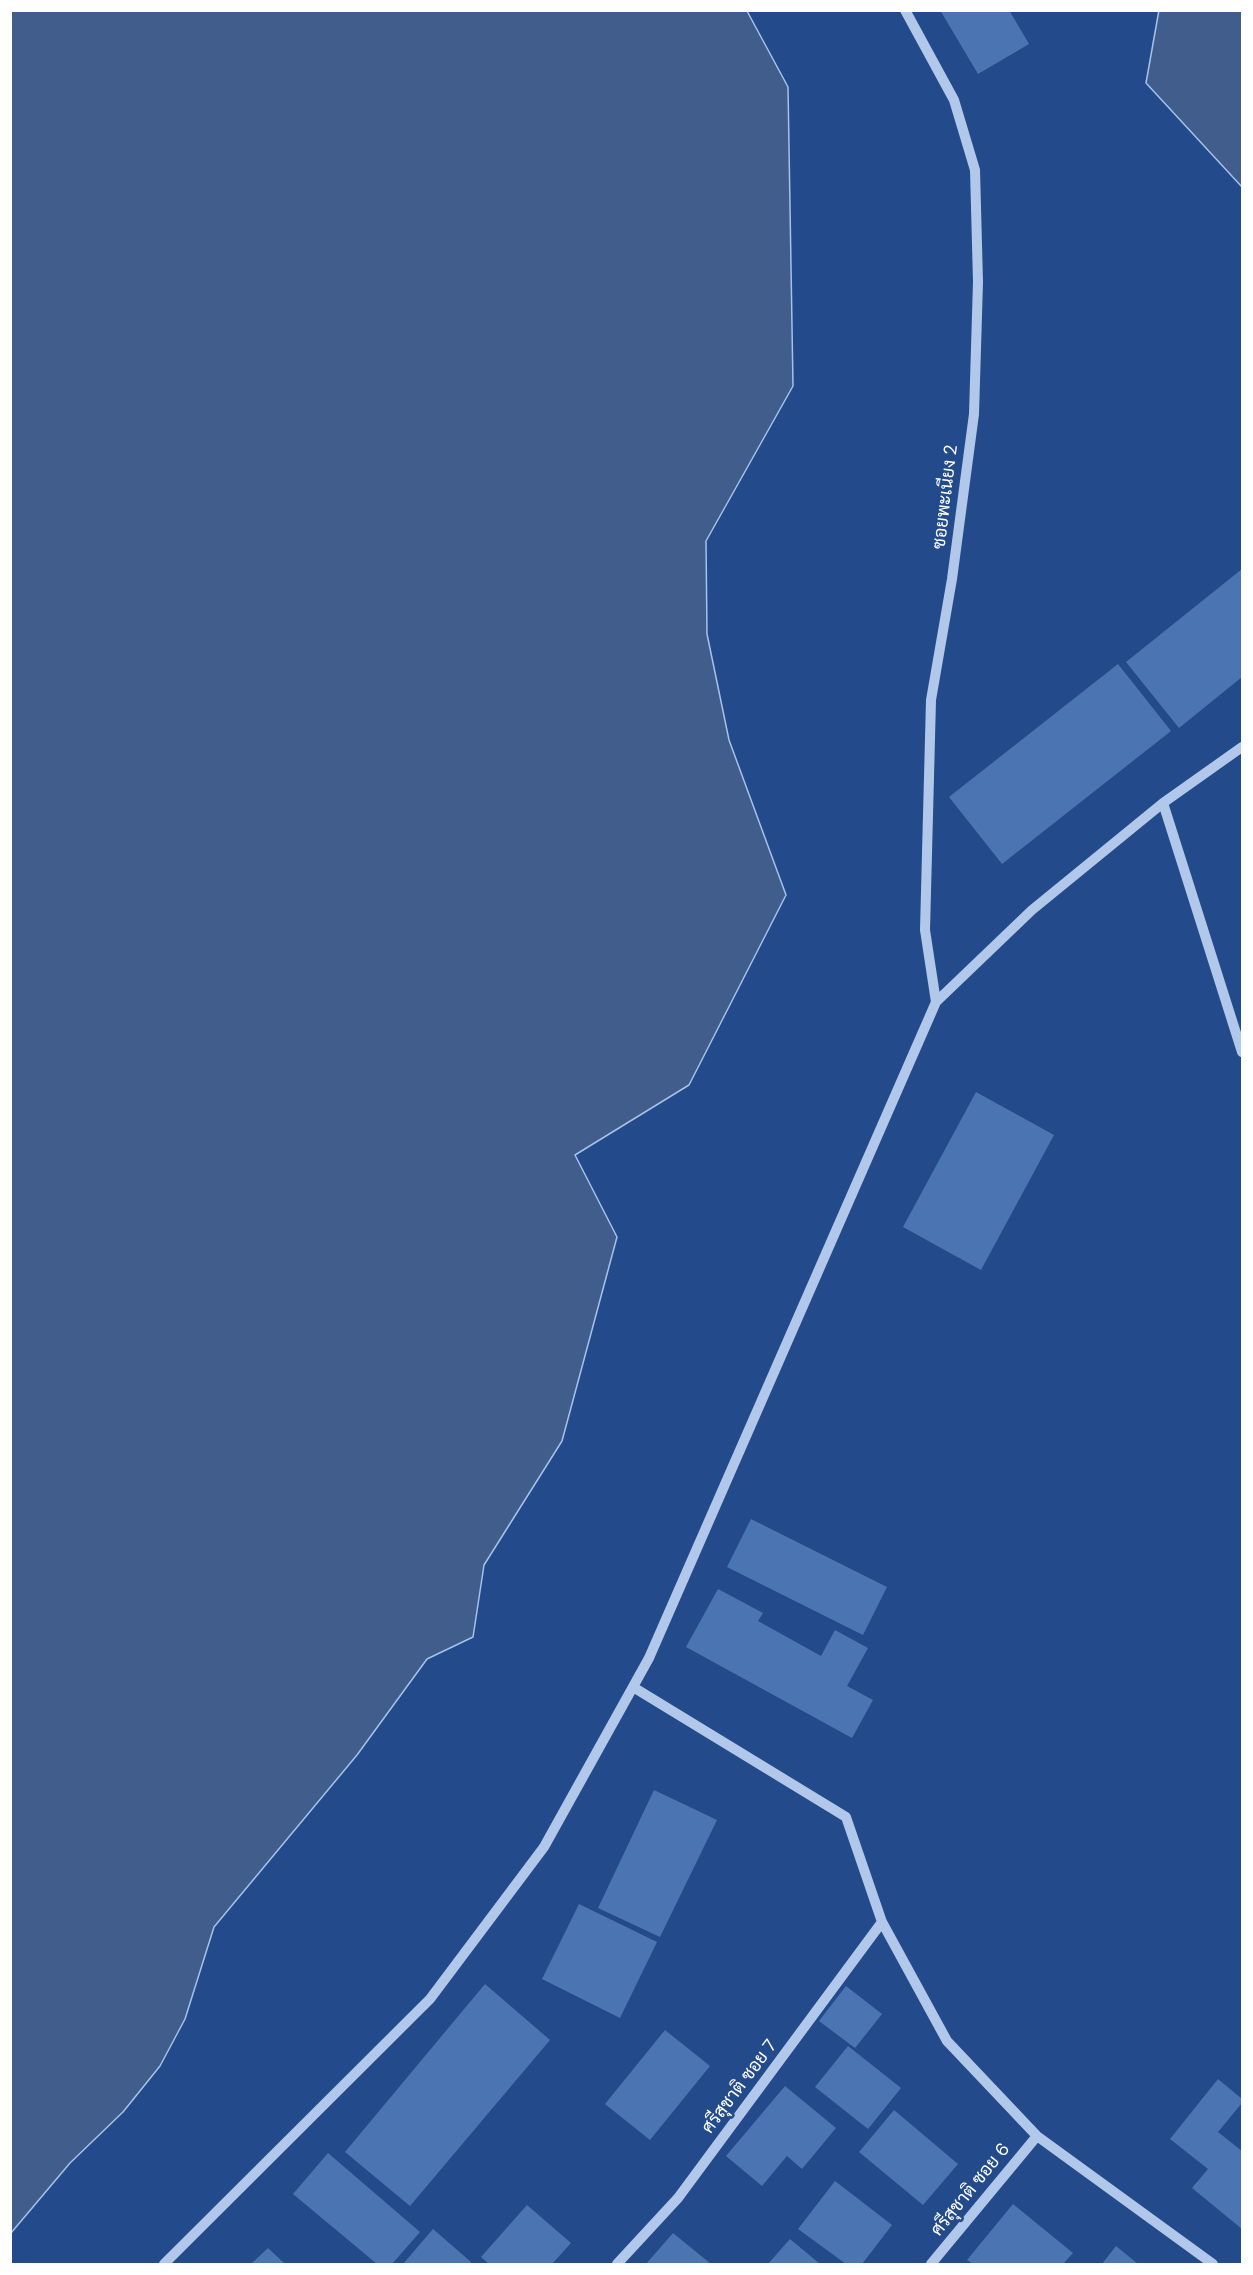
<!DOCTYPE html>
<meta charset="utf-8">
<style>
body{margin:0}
#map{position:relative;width:1253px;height:2275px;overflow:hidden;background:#234b8b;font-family:"DM Sans",sans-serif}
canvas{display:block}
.frame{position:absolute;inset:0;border:12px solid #fff;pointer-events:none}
</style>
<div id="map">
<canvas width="1253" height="2275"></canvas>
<div class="frame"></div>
</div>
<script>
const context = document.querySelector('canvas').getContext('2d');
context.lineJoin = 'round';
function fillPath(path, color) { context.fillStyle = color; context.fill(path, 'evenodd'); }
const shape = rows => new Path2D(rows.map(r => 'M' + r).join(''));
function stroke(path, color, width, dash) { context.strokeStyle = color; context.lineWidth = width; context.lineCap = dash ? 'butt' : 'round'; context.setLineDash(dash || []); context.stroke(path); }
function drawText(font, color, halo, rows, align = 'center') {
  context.font = font + ' "DM Sans",Sarabun,sans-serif'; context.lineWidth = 5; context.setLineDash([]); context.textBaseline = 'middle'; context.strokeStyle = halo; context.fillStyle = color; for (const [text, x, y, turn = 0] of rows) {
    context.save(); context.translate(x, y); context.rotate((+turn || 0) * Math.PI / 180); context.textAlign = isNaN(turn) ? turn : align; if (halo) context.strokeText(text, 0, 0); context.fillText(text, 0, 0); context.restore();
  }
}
const water = shape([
 [11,10,747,11,788,87,793,386,706,541,707,634,729,740,786,895,689,1085,575,1155,617,1237,562,1441,484,1565,473,1637,427,1659,357,1755,214,1927,185,2019,160,2066,123,2112,70,2163,11,2233,11,10],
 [1159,10,1242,11,1242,187,1146,83,1159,10]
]);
fillPath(water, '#405d8b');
stroke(water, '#a5c2eb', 1.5);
fillPath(shape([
 [940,10,1009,10,1029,44,978,74],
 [1242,569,1242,677,1179,728,1126,662],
 [1118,664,1171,731,1002,864,949,797],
 [976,1092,1054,1135,981,1270,903,1227],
 [751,1519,887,1587,863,1635,727,1567],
 [718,1589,763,1613,758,1621,821,1656,835,1630,868,1648,847,1686,873,1700,852,1738,686,1647],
 [654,1790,717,1820,660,1937,598,1908],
 [579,1904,657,1942,620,2018,542,1979],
 [485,1984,550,2040,410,2206,345,2152],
 [846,1986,882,2014,855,2048,819,2021],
 [665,2030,710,2066,650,2140,605,2104],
 [848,2046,901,2088,868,2129,815,2087],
 [1218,2079,1242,2099,1242,2103,1218,2132,1242,2151,1242,2229,1192,2188,1208,2169,1170,2139],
 [785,2086,836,2128,802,2169,787,2156,762,2186,726,2156],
 [894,2110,958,2164,923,2205,859,2152],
 [328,2153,420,2232,392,2264,377,2264,293,2194],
 [835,2181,892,2225,862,2264,846,2264,798,2229],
 [1013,2204,1073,2253,1063,2264,973,2264,967,2260],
 [527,2205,571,2243,552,2264,489,2264,481,2257],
 [433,2229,471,2262,469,2264,403,2264],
 [673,2233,711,2264,646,2264],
 [790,2239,820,2264,768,2264],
 [1116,2246,1138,2264,1102,2264],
 [268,2248,285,2264,251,2264]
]), '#4b75b2');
stroke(shape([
 [905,10,954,100,975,170,978,282,974,414,952,579,931,700,925,930,936,1002],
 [1163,803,1242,1052],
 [633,1687,846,1817,882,1922,947,2041,1037,2136,1213,2264],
 [164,2264,430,1999,544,1847,649,1658,936,1002,1032,910,1163,803,1242,747],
 [617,2264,678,2198,882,1922],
 [931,2264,1037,2136]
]), '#b1c8eb', 10);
drawText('18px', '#fff', '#234b8b', [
 ["ซอยพะเนียง 2",946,497,-83],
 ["ศรีสุชาติ ซอย 7",740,2087,-53],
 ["ศรีสุชาติ ซอย 6",971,2190,-51]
]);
</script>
